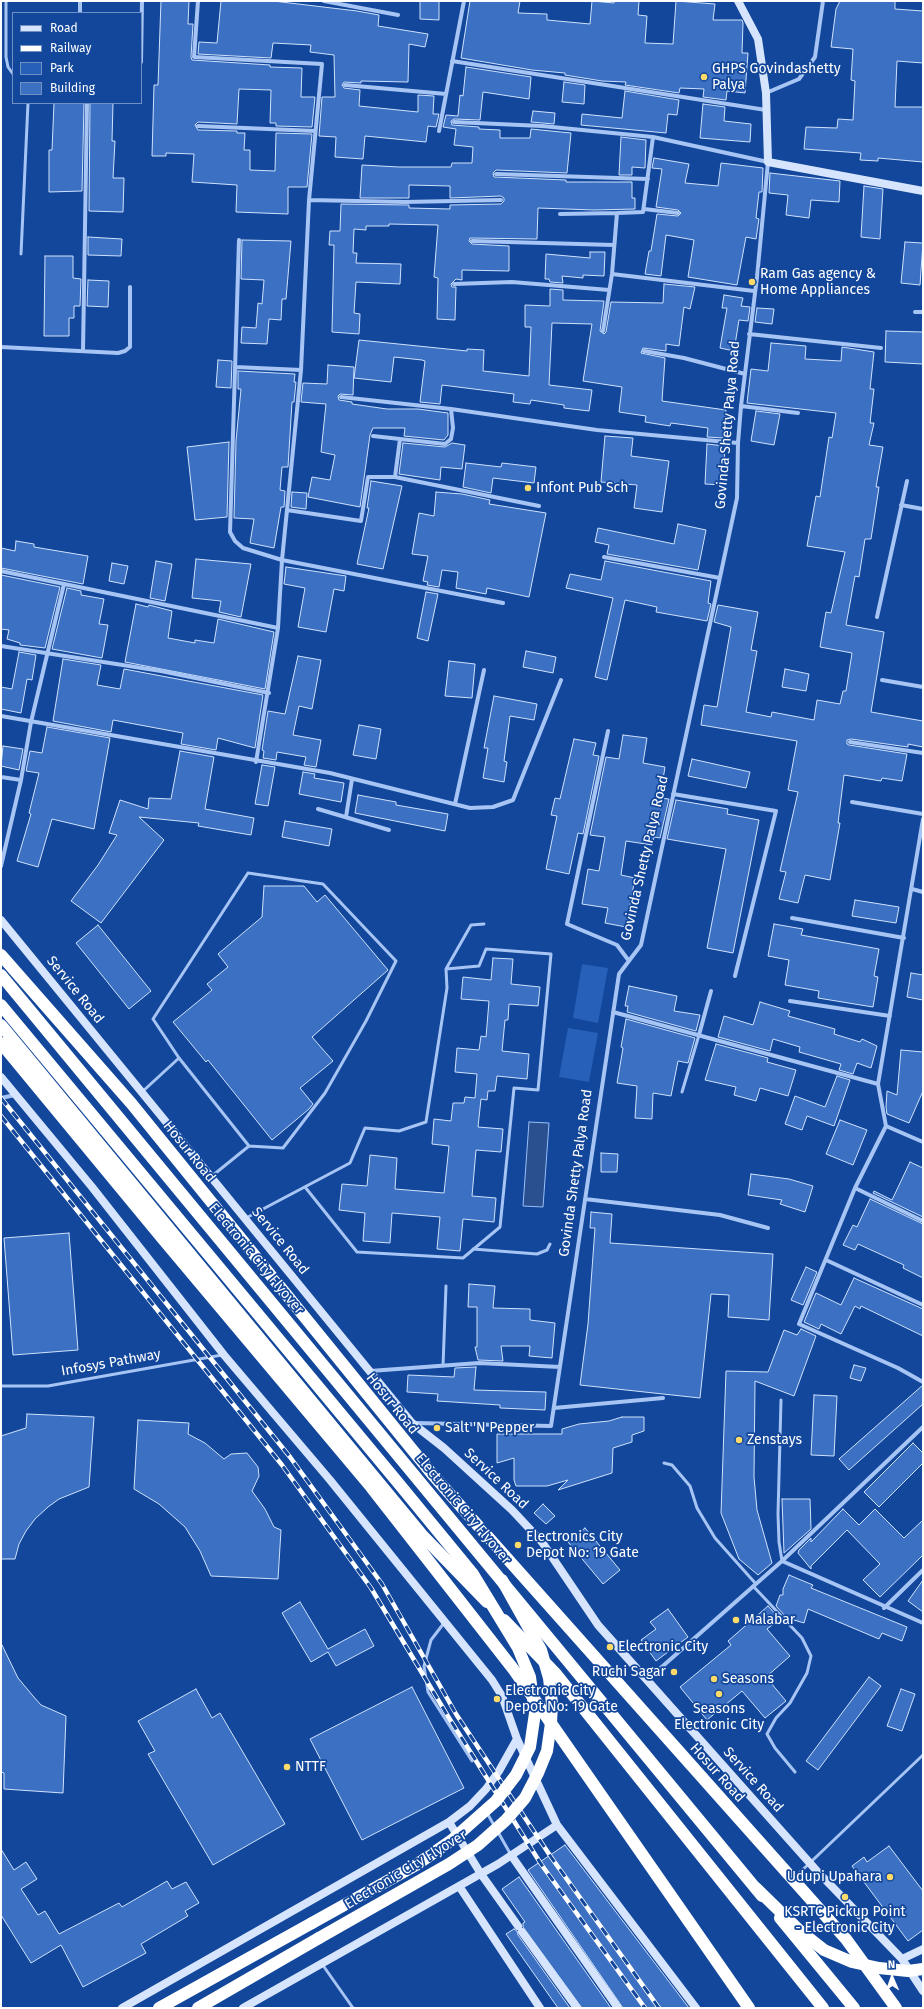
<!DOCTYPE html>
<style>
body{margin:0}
#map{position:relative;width:924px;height:2009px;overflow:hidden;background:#13479b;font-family:"Fira Sans",sans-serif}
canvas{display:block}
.frame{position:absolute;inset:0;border:2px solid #fff;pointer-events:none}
.legend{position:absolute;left:12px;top:12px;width:130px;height:92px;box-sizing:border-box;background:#13479b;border:1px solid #7191c3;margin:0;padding:5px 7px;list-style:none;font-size:12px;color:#fff}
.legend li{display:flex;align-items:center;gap:8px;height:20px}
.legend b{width:20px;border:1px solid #7191c3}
.north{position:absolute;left:872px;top:1957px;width:40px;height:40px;-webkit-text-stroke:3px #13479b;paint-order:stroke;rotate:358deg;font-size:11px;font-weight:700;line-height:16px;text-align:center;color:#fff}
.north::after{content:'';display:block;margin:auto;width:14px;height:18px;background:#fff;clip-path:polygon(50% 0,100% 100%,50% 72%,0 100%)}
</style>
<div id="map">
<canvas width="924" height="2009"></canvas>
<div class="frame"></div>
<ul class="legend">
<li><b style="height:5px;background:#d6e5fd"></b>Road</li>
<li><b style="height:5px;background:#fff"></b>Railway</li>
<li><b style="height:11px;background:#2660b9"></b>Park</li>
<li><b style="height:11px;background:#3c70c2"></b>Building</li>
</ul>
<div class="north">N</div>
</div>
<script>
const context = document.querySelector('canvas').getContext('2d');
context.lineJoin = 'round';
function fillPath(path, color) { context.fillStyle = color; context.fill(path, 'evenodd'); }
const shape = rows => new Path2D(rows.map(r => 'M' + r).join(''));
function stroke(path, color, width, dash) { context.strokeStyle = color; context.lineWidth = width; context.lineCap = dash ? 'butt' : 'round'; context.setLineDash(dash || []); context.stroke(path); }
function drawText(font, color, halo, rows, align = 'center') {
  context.font = font + ' "Fira Sans",sans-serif'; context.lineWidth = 3.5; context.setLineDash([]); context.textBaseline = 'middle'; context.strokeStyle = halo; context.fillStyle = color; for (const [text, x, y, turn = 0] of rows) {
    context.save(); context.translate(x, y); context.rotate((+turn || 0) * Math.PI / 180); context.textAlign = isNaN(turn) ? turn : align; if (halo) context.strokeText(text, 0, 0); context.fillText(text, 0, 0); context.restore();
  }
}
fillPath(shape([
 [582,964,608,968,598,1023,573,1018],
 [568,1028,598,1033,589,1082,559,1077]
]), '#2660b9');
const water = shape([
 [529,1122,549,1123,543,1207,523,1206,529,1122]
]);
fillPath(water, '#2a508f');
stroke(water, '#99bff7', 1);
const building = shape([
 [161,1,189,1,188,24,193,24,191,57,192,60,270,65,270,67,302,68,301,97,315,97,312,127,276,126,276,123,270,123,271,90,239,89,237,124,198,122,195,125,198,130,237,131,237,133,245,133,244,150,250,150,250,170,275,171,276,133,312,134,307,187,288,187,288,214,236,212,237,185,192,182,194,154,166,153,166,156,152,156,154,85,158,85,161,1],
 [221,1,273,1,357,11,379,15,378,26,428,34,425,47,409,44,408,82,361,81,361,83,344,82,342,85,344,88,360,90,359,106,418,112,418,95,434,96,433,114,439,114,436,127,428,126,426,142,365,136,363,159,335,157,336,137,319,136,322,97,335,97,334,55,310,52,311,45,273,43,271,58,198,54,199,42,217,43,221,1],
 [420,1,439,1,439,20,420,19,420,1],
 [470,1,520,1,518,13,547,14,547,20,590,24,592,1,614,3,614,1,639,1,638,15,647,16,645,43,673,44,676,1,715,4,713,20,742,20,743,23,742,53,748,53,745,93,727,91,726,100,703,97,704,89,680,88,679,93,625,85,626,82,602,81,565,75,565,73,532,70,461,58,470,1],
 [840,1,895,1,895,9,923,11,923,63,897,61,895,107,923,107,923,162,878,158,878,161,860,160,861,153,804,149,806,127,837,128,838,119,853,120,855,81,851,80,853,49,831,47,836,9,840,1],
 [466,67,531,77,529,99,483,92,480,120,454,119,451,121,452,125,479,127,479,129,500,130,500,138,530,138,531,129,571,133,567,173,496,170,493,173,494,177,566,180,566,182,632,182,632,198,635,198,635,209,594,210,538,208,537,239,470,238,469,241,472,244,509,246,509,271,462,270,462,280,456,279,451,284,452,287,456,287,455,320,437,319,438,278,434,277,438,225,389,224,389,226,366,226,366,230,354,229,353,253,357,253,356,263,401,264,400,284,356,282,354,313,360,314,359,334,332,332,334,245,329,245,330,231,340,231,341,204,409,205,409,208,450,209,450,205,501,204,504,201,504,198,501,196,450,198,450,186,409,185,409,198,360,198,362,165,399,167,451,167,452,163,472,163,473,147,454,145,456,129,443,127,446,115,458,116,460,95,463,96,466,67],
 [564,82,585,85,584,104,562,102,564,82],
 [625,91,679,100,677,115,668,114,666,133,581,125,582,114,622,118,625,91],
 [54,103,84,103,82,191,49,192,49,150,52,150,54,103],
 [90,103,113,103,112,141,115,141,113,178,124,178,123,212,89,211,90,103],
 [703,104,725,107,724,121,751,124,750,142,700,138,703,104],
 [533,111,555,113,554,124,531,122,533,111],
 [621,137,646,140,645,168,632,167,632,175,619,175,621,137],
 [654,158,689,164,685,183,718,186,721,163,763,168,762,192,759,192,756,218,759,219,756,239,746,237,737,285,688,277,694,240,666,235,661,276,645,274,649,251,651,251,657,214,678,216,681,213,678,210,656,207,662,169,652,168,654,158],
 [770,173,840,181,839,202,811,200,809,218,786,215,788,195,769,193,770,173],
 [864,186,883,189,880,239,861,237,864,186],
 [88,237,122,239,121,256,88,255,88,237],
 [242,240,291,241,286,299,282,299,281,320,269,319,267,344,241,343,242,327,256,328,258,303,262,304,264,280,241,279,242,240],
 [905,242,923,243,920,285,901,283,905,242],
 [590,252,605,252,604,276,583,275,583,278,562,276,563,283,550,282,549,279,545,279,546,254,590,258,590,252],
 [45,256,73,256,73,278,81,279,80,306,74,306,74,318,69,318,69,336,44,336,45,256],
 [88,280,109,281,108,307,87,306,88,280],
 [664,284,695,287,690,309,684,307,679,346,666,344,666,351,643,348,641,353,665,358,662,401,726,410,723,438,707,437,708,428,671,423,670,426,645,422,646,416,619,412,622,387,583,381,592,324,552,323,549,385,592,390,589,411,564,408,564,405,531,400,530,404,513,402,514,394,442,385,440,404,420,402,425,361,422,360,394,357,391,382,354,378,359,340,467,351,467,349,484,350,483,371,529,376,531,327,525,327,525,305,550,306,550,289,563,290,563,300,604,301,600,331,604,334,606,332,611,302,663,303,664,284],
 [724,295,743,298,741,306,750,307,748,321,739,320,734,351,720,348,727,308,722,308,724,295],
 [757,308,774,309,772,324,755,322,757,308],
 [886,331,923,332,923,364,885,362,886,331],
 [771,343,806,346,805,359,841,361,842,347,874,352,870,389,874,389,870,423,874,423,869,445,883,447,876,487,879,487,871,539,865,539,859,577,855,576,846,625,884,632,871,712,923,721,923,747,908,744,908,747,851,739,847,740,847,744,849,745,907,754,902,781,882,778,881,781,844,775,838,823,840,823,830,880,805,875,798,903,779,899,786,872,780,871,798,792,788,790,797,741,701,725,704,705,717,707,731,627,714,622,718,605,758,612,751,650,757,651,746,712,771,717,772,712,814,720,817,700,840,704,843,691,846,691,852,653,820,647,826,612,831,613,845,552,807,546,816,496,820,497,829,437,832,438,836,413,747,403,751,369,768,371,771,343],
 [218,360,232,361,231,388,216,387,218,360],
 [328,365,354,367,353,395,340,394,338,396,339,400,352,402,352,404,387,409,418,409,448,413,448,435,444,440,404,436,405,428,373,428,370,435,360,507,308,497,312,477,330,480,335,455,321,452,326,404,301,402,303,383,327,384,328,365],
 [238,371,295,374,294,382,296,382,294,402,292,402,288,467,282,467,280,490,285,491,284,507,281,507,274,548,250,543,254,519,234,518,236,441,241,389,238,389,238,371],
 [756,411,780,414,774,445,751,441,756,411],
 [605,436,633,438,631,456,669,461,662,512,634,508,637,485,601,482,605,436],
 [229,442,227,517,195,520,187,447,229,442],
 [403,443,445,447,452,443,465,445,462,469,441,467,440,480,399,474,403,443],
 [707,444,725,446,723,485,705,484,707,444],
 [466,463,501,467,502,463,536,467,534,483,493,478,491,493,463,487,466,463],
 [371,481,402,486,383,569,357,564,369,508,367,508,371,481],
 [292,492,307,493,306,509,291,507,292,492],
 [436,492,462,494,490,500,489,504,546,513,529,597,487,588,486,594,456,588,458,572,442,570,439,587,427,585,428,582,423,581,428,556,412,554,419,513,434,516,436,492],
 [678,524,706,530,698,570,607,554,609,545,595,542,598,528,674,544,678,524],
 [16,541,34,544,34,547,88,556,83,584,1,568,1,548,15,551,16,541],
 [196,559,251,564,241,617,219,612,221,601,192,598,196,559],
 [156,561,172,564,165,601,150,598,156,561],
 [605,561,711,581,708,603,711,604,707,621,656,612,657,607,625,600,607,680,595,677,613,598,566,588,570,574,601,580,605,561],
 [112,563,128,566,124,584,109,581,112,563],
 [286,567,346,576,344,591,334,589,326,632,298,627,305,588,284,584,286,567],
 [1,575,60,587,45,648,20,645,20,643,7,639,9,630,1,629,1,575],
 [67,588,81,591,81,595,104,599,99,624,108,625,102,658,52,649,67,588],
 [426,592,438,594,428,641,417,638,426,592],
 [136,604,148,607,149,605,172,611,168,638,195,643,195,640,214,643,218,619,274,632,265,689,125,662,136,604],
 [526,651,556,657,553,673,523,667,526,651],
 [19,652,36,655,32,680,27,679,21,713,1,709,1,687,12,689,19,652],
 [298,656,321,660,312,709,299,706,293,735,321,740,316,767,304,765,306,757,277,752,276,760,263,758,264,751,262,750,268,711,285,714,298,656],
 [63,659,101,665,97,685,120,689,124,669,263,695,255,748,218,738,216,750,181,744,183,733,113,720,111,732,53,721,63,659],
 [449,661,475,664,472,698,445,696,449,661],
 [785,669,809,674,806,691,782,687,785,669],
 [494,696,537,704,534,720,510,716,504,761,507,762,504,782,483,778,488,748,484,748,494,696],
 [359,725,381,729,376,759,353,755,359,725],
 [47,727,110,738,94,829,52,819,38,867,17,861,31,814,29,813,39,773,26,771,30,751,42,753,47,727],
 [623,735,647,738,643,763,665,767,660,798,669,799,660,838,654,837,652,845,626,841,621,875,635,878,626,927,605,923,608,908,582,904,588,869,599,871,605,837,590,835,606,757,619,759,623,735],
 [574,739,596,743,593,755,599,756,583,834,578,833,569,874,546,869,557,816,551,815,555,798,560,799,574,739],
 [3,746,23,749,19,770,1,766,3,746],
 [180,751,214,757,205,809,254,818,251,835,198,826,199,823,139,817,164,840,101,923,71,901,98,865,117,835,109,833,120,800,148,809,149,798,171,799,180,751],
 [692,759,750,772,746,788,688,776,692,759],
 [262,765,275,767,268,806,255,804,262,765],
 [303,772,315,774,314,778,344,783,341,802,299,794,303,772],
 [358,795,396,802,396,805,448,814,445,831,355,813,358,795],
 [676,800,728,809,727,814,759,820,733,953,707,948,726,849,667,839,676,800],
 [285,821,332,829,329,846,282,837,285,821],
 [264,886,304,886,317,902,325,895,388,970,312,1037,333,1061,300,1088,313,1104,309,1109,272,1140,208,1060,206,1062,173,1022,212,990,207,984,228,967,218,954,262,917,264,886],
 [855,900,899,907,896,923,852,916,855,900],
 [774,924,803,929,801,935,879,949,874,976,878,977,873,1007,818,998,819,991,785,985,789,960,768,956,774,924],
 [98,925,151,991,129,1009,76,943,98,925],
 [493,958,513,959,511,984,540,987,538,1006,509,1004,508,1020,505,1020,502,1051,529,1054,527,1079,497,1076,495,1091,488,1091,487,1100,481,1099,478,1127,503,1129,501,1152,476,1150,472,1196,496,1198,494,1222,463,1219,460,1251,437,1249,440,1217,392,1213,390,1243,363,1241,365,1213,339,1210,342,1184,367,1186,370,1155,397,1158,395,1189,444,1193,449,1146,432,1144,434,1119,451,1121,453,1103,464,1103,465,1097,475,1098,477,1074,455,1072,457,1048,479,1050,481,1036,486,1037,489,1001,461,999,463,977,491,980,493,958],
 [911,973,923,975,923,1000,907,997,911,973],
 [629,986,677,996,674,1011,700,1015,696,1031,627,1012,628,1006,625,1006,629,986],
 [760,1002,790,1011,788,1016,835,1029,834,1034,860,1042,862,1039,877,1046,871,1068,857,1063,853,1074,839,1070,841,1064,799,1052,800,1047,773,1039,770,1051,718,1037,724,1016,753,1025,760,1002],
 [626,1019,695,1038,688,1063,678,1061,671,1096,653,1093,652,1119,635,1118,637,1086,617,1083,623,1048,621,1047,626,1019],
 [716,1044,768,1058,767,1062,796,1070,788,1096,760,1088,756,1101,734,1095,736,1087,705,1080,716,1044],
 [901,1050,923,1052,923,1091,909,1123,887,1114,886,1107,887,1091,897,1095,901,1050],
 [837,1076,850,1080,834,1126,807,1116,802,1130,785,1124,795,1096,825,1107,837,1076],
 [840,1120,867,1130,853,1165,826,1154,840,1120],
 [601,1153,618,1154,617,1172,601,1172,601,1153],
 [910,1162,923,1168,923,1217,873,1193,874,1191,892,1200,910,1162],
 [751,1174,789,1179,813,1186,805,1212,780,1204,782,1200,748,1195,751,1174],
 [870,1199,923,1224,923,1278,903,1268,904,1265,858,1244,855,1250,843,1245,853,1225,857,1227,870,1199],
 [591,1212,612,1214,610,1243,773,1254,769,1320,728,1317,729,1295,711,1294,700,1398,580,1385,588,1324,595,1228,590,1228,591,1212],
 [69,1233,78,1350,13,1355,4,1238,69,1233],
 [806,1267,817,1272,803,1305,791,1300,806,1267],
 [854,1278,923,1309,923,1336,861,1306,860,1309,855,1306,841,1334,821,1324,819,1329,804,1322,816,1293,841,1305,854,1278],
 [469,1284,495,1286,493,1308,530,1309,530,1320,555,1323,552,1358,529,1356,530,1346,501,1346,503,1361,478,1360,475,1347,477,1347,477,1307,468,1307,469,1284],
 [801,1329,816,1336,794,1396,755,1381,754,1477,757,1510,772,1563,758,1575,739,1559,721,1513,726,1371,768,1372,784,1330,797,1335,801,1329],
 [854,1365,866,1368,861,1381,850,1378,854,1365],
 [476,1367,474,1390,546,1392,545,1410,500,1408,500,1405,437,1401,438,1394,407,1392,408,1375,454,1377,455,1368,476,1367],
 [923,1385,923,1404,849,1470,839,1459,923,1385],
 [814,1395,837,1396,834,1456,811,1455,814,1395],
 [27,1414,94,1417,89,1487,59,1499,48,1507,35,1519,26,1531,19,1544,15,1559,1,1559,1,1436,26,1428,27,1414],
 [622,1417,644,1417,644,1431,632,1435,632,1442,613,1448,612,1473,558,1490,568,1480,547,1486,516,1486,514,1480,514,1458,497,1463,497,1434,562,1434,562,1429,579,1424,609,1421,622,1417],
 [138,1420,189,1423,188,1434,205,1443,224,1459,231,1454,247,1453,258,1467,259,1476,252,1491,265,1509,274,1527,281,1530,278,1579,211,1576,200,1551,185,1527,159,1504,134,1489,138,1420],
 [913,1443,923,1453,923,1463,879,1507,864,1492,913,1443],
 [782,1499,810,1499,811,1529,784,1553,782,1499],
 [543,1504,555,1516,546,1524,534,1513,543,1504],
 [843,1509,859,1525,875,1509,904,1538,923,1520,923,1555,880,1597,863,1580,880,1564,847,1530,811,1566,811,1569,798,1553,799,1550,811,1538,811,1542,843,1509],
 [585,1528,620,1570,603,1584,568,1542,585,1528],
 [789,1575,813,1585,811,1588,907,1627,902,1641,882,1633,879,1639,808,1609,804,1623,787,1618,776,1606,780,1595,783,1595,783,1589,789,1575],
 [923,1580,923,1612,908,1601,923,1580],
 [300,1602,328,1649,365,1629,374,1646,336,1666,328,1652,311,1662,282,1613,300,1602],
 [768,1606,780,1619,767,1629,790,1656,766,1677,786,1701,765,1718,742,1691,707,1720,680,1687,731,1645,728,1641,768,1606],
 [668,1609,688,1637,656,1661,641,1640,656,1629,650,1622,668,1609],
 [1,1643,18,1678,33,1696,41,1705,66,1716,63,1793,4,1789,4,1773,1,1772,1,1643],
 [869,1677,881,1686,818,1770,806,1761,869,1677],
 [412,1687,464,1788,362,1840,310,1739,412,1687],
 [196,1689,212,1718,220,1713,285,1824,213,1865,148,1754,155,1751,138,1721,196,1689],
 [901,1689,915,1694,902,1731,887,1726,901,1689],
 [565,1845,689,2008,623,2008,528,1870,565,1845],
 [889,1846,923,1891,923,1930,908,1941,852,1866,864,1857,867,1862,889,1846],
 [1,1849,14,1870,26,1862,37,1879,21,1889,38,1915,45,1911,59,1934,119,1903,122,1907,167,1881,172,1889,186,1882,199,1903,185,1911,188,1916,141,1944,146,1953,83,1987,61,1945,31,1963,1,1915,1,1849],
 [519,1877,611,2008,582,2008,523,1927,523,1923,525,1922,502,1889,519,1877],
 [514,1929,517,1931,518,1935,570,2008,558,2008,506,1934,514,1929]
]);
fillPath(building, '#3c70c2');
stroke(building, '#cfe2fd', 1);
stroke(shape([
 [6,1,6,57,8,67,13,74],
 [21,254,28,103],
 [248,873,323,884,396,961,366,1021,325,1093,283,1148,249,1146,179,1058,153,1019,248,873],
 [142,1092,179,1058],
 [682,1092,699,1035],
 [212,1176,249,1146],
 [305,1187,357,1252,463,1258,500,1227,514,1088,538,1090,551,954,486,949,479,966,446,969],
 [246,1218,350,1163,365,1128,399,1131,426,1122,447,988,446,969,471,925,484,924],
 [473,1249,537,1254,547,1250,550,1244],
 [443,1366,446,1286],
 [1,1386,48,1386,222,1355],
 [781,1400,778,1514,779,1542,782,1561],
 [664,1463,672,1465,690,1486,697,1508,715,1538,756,1584],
 [753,1586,802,1638,811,1656,807,1673,790,1703,776,1718,767,1734,775,1748,795,1772],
 [444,1623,431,1640,424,1666,428,1692,472,1761],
 [487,1813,495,1827],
 [498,1832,511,1855],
 [794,1878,923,1755],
 [322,1964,353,2008]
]), '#a7c5f4', 3);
stroke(shape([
 [198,1,194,57,322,64,309,200,301,370,282,560,278,628,256,762],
 [324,1,398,15],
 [80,13,80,1],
 [452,61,766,110],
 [141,62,142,1],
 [345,85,446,94],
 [766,93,799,79,815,57,823,1],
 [198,126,315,131],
 [439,131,464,1],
 [496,174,648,179],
 [309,200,405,202,501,200],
 [644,209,678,213],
 [560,214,617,213],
 [239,240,230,532,235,541,243,548,282,560,503,603],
 [472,241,614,245],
 [612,274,754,291],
 [454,284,512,282,609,290],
 [915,312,923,312],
 [603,331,612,274,617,213,643,212,653,137],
 [749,334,881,348],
 [1,347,118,353,125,351,130,347,130,287],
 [83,351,87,103],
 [644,351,684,358,745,374],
 [235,367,301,370],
 [341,397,451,409,597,430,738,443],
 [741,406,798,413],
 [373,436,445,444,451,439,453,428,451,409],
 [395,477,539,506],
 [901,505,923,509],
 [287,510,361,521,368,477,395,477,400,439],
 [604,557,720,578],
 [1,571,278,628],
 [877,617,907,481],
 [1,646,161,671,269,693],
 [882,680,923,687],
 [1,716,330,773,470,808,493,807,513,800,561,680],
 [608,731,567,924,617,945,629,961],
 [850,742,923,753],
 [1,777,21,780],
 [673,794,776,811,735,976],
 [852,802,923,814],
 [455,804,484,670],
 [318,809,389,830],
 [346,817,352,779],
 [923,819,878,1084,886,1126,855,1188,799,1324,898,1368,923,1382],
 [1,866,21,780,31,722,64,584],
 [912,889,923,892],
 [792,918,904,938],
 [790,1001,890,1016],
 [613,1012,878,1084],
 [699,1035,711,991],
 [1,1098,15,1095],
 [886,1126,923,1142],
 [855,1188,923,1221],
 [585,1199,720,1215,768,1228],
 [826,1260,923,1305],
 [370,1371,479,1363,560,1367],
 [554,1408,663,1398],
 [415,1423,551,1426,619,974,641,945,737,498,738,443,741,406,757,277,768,162,653,137,542,126,454,122],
 [782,1561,923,1623],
 [884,1608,923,1570],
 [647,1680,782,1561,923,1427]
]), '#a7c5f4', 4);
stroke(shape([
 [738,1,758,39,766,93,768,162,923,191],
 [1,920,412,1423,444,1448,512,1510,542,1542,598,1625,816,1870,902,1959,923,1991],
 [1,1077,92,1187,224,1355,330,1480,492,1680,502,1696,517,1739,557,1825,696,2008],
 [449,1822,481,1874,518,1926],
 [511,1855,618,2008],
 [459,1886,540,2008],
 [522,1932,577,2008],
 [902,1959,923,1949],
 [122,2008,449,1822,470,1806,486,1789,499,1771,517,1739],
 [243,2008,498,1864,557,1825]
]), '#d6e5fd', 8);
stroke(shape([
 [1,955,131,1103,432,1474,846,1939,896,2008],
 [1,975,762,1896],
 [1,1025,423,1536,487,1602],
 [1,1043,162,1238,371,1487,514,1670,749,2008],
 [504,1620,556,1674,823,2008],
 [780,1918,854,2008],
 [159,2008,312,1923],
 [198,2008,319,1938]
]), '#fff', 12);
const rail = shape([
 [1,1098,290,1457,382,1584,456,1714,551,1857,659,2008],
 [1,1116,282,1465,371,1588,449,1718,541,1864,645,2008]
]);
stroke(rail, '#fff', 4.5);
stroke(rail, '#13479b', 3, [9]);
stroke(shape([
 [1,1005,395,1479,473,1574,518,1648,530,1677,535,1713,530,1747,516,1775,496,1801,452,1840,416,1865,312,1923],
 [756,1888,800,1931,824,1950,852,1962,879,1968,908,1971,923,1969],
 [319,1938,449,1864,478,1845,506,1820,525,1798,538,1773,547,1751,551,1723,552,1704,549,1678,541,1650,502,1580]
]), '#fff', 12);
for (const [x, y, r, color] of [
 [704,77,4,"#ffdc69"],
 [752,282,4,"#ffdc69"],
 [528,488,4,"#ffdc69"],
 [437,1428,4,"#ffdc69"],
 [739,1440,4,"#ffdc69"],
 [518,1545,4,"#ffdc69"],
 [736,1620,4,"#ffdc69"],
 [610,1647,4,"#ffdc69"],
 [674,1672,4,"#ffdc69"],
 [714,1679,4,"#ffdc69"],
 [719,1694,4,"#ffdc69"],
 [497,1699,4,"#ffdc69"],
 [287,1767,4,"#ffdc69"],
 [890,1877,4,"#ffdc69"],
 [845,1897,4,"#ffdc69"]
]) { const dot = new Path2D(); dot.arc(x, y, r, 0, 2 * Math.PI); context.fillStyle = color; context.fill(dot); stroke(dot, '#13479b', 1.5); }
drawText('14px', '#fff', '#13479b', [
 ["GHPS Govindashetty",712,69],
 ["Palya",712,85],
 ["Ram Gas agency &",760,274],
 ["Home Appliances",760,290],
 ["Infont Pub Sch",536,488],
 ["Salt 'N Pepper",445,1428],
 ["Zenstays",747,1440],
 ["Electronics City",526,1537],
 ["Depot No: 19 Gate",526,1553],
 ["Malabar",744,1620],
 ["Electronic City",618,1647],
 ["Ruchi Sagar",666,1672,"right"],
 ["Seasons",722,1679],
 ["Electronic City",505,1691],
 ["Depot No: 19 Gate",505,1707],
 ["Seasons",719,1709,"center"],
 ["Electronic City",719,1725,"center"],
 ["NTTF",295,1767],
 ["Udupi Upahara",882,1877,"right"],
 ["KSRTC Pickup Point",845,1912,"center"],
 ["- Electronic City",845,1928,"center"]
], 'left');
drawText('14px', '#fff', '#13479b', [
 ["Govinda Shetty Palya Road",728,425,-85],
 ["Govinda Shetty Palya Road",645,858,-77],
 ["Service Road",75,990,51],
 ["Hosur Road",189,1152,51],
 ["Govinda Shetty Palya Road",576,1173,-82],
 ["Service Road",280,1241,51],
 ["Electronic City Flyover",256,1259,50],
 ["Infosys Pathway",111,1363,-10],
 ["Hosur Road",392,1404,51],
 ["Service Road",496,1479,43],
 ["Electronic City Flyover",463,1509,50],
 ["Hosur Road",717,1773,48],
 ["Service Road",753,1780,48],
 ["Electronic City Flyover",406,1870,-31]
]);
</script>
